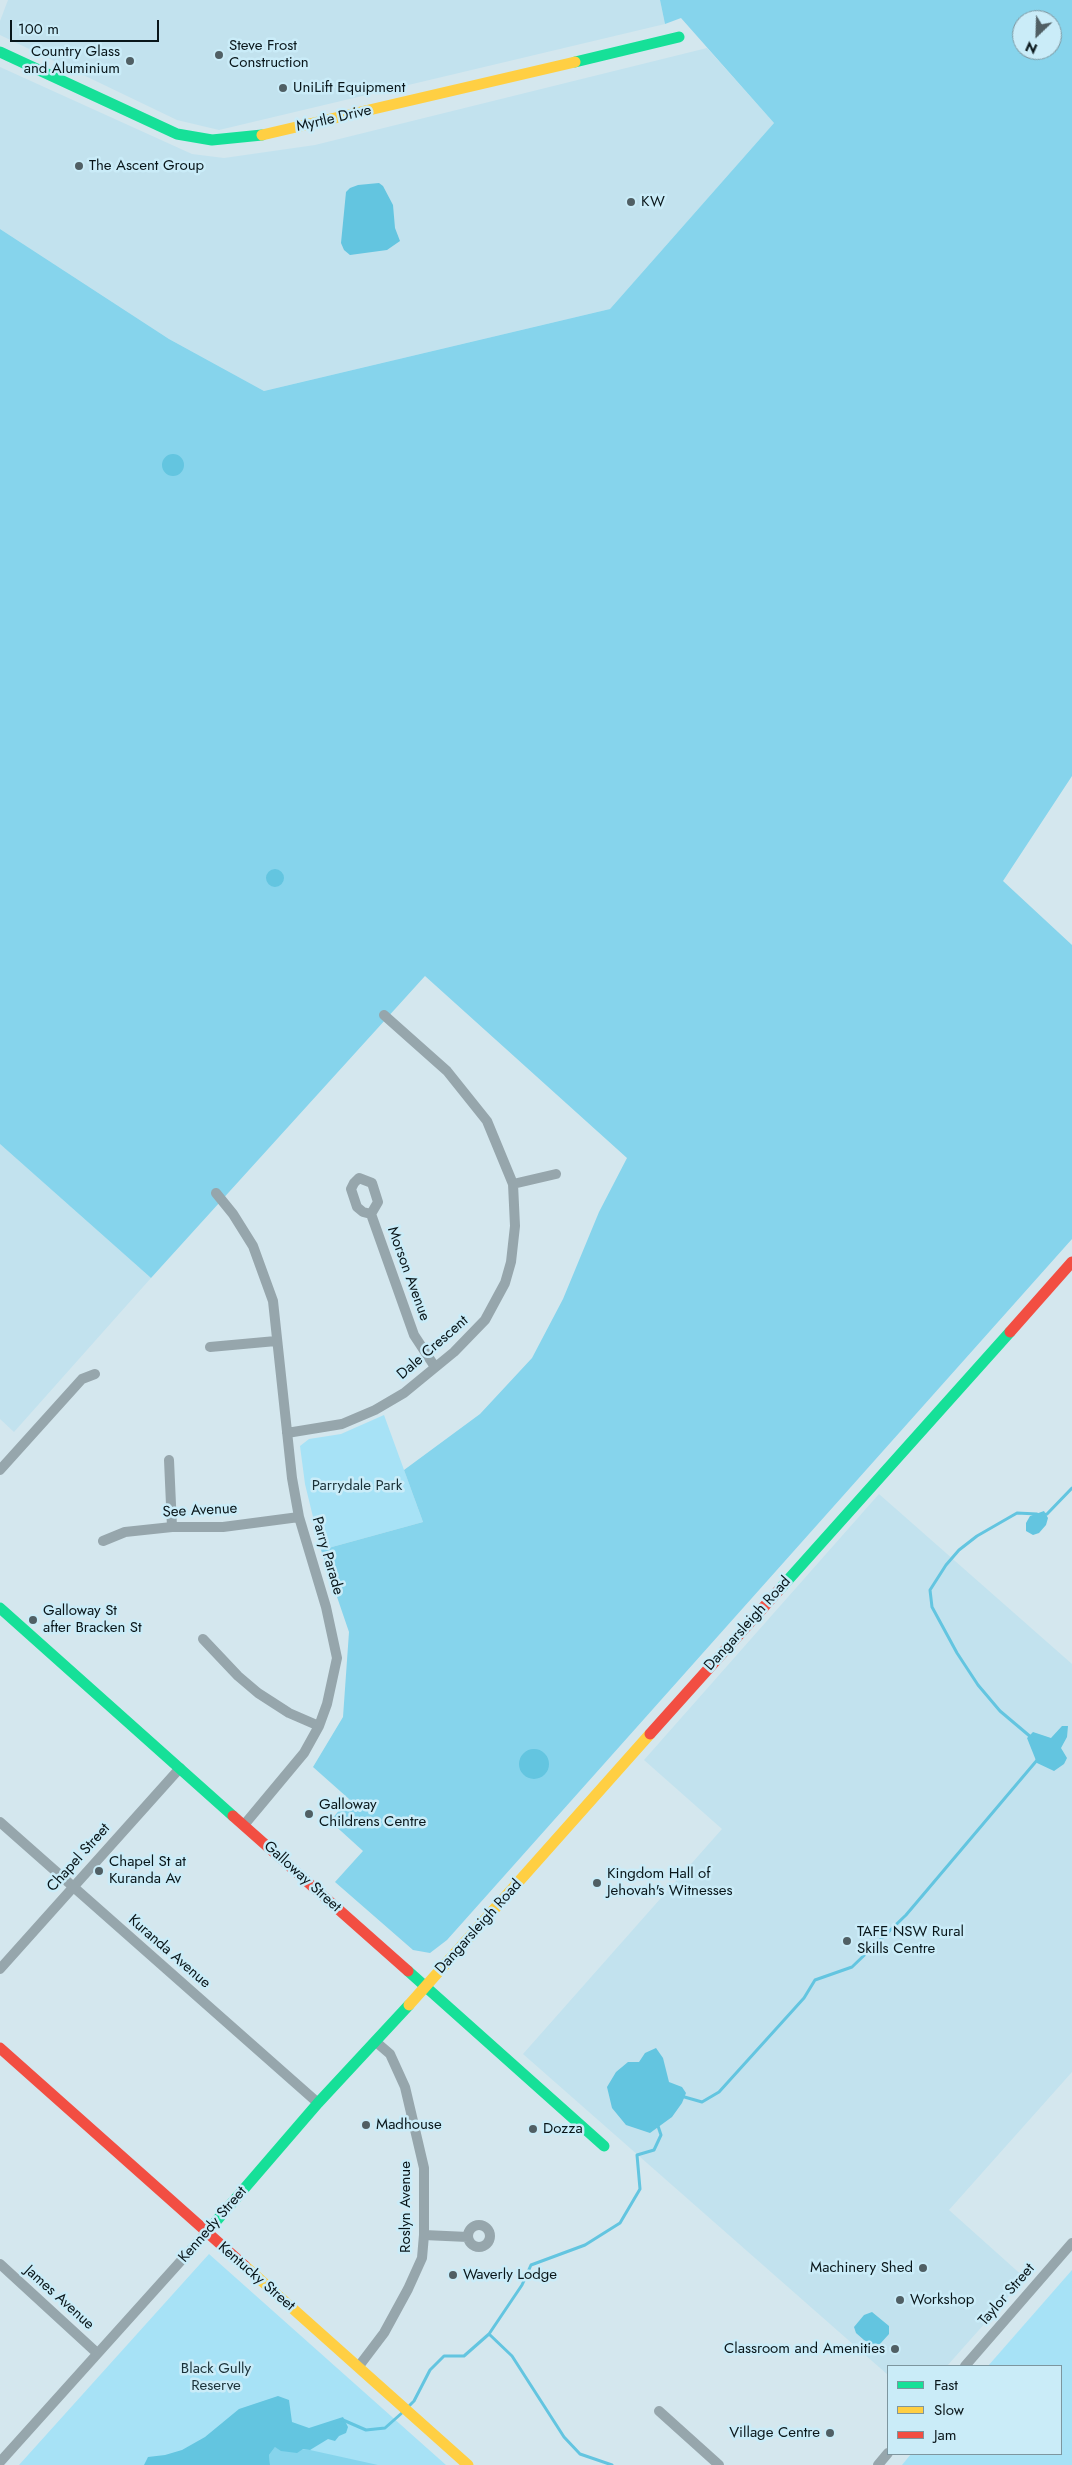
<!DOCTYPE html>
<style>
body{margin:0}
#map{position:relative;width:1072px;height:2465px;overflow:hidden;background:#d4e7ee;font-family:Jost,sans-serif}
canvas{display:block}
.legend{position:absolute;left:887px;top:2365px;width:175px;height:90px;box-sizing:border-box;background:#caecf8;border:1px solid #7d969f;margin:0;padding:6px 9px;list-style:none;font-size:15px;color:#09161a}
.legend li{display:flex;align-items:center;gap:10px;height:25px}
.legend b{width:25px;border:1px solid #7d969f}
.north{position:absolute;left:1012px;top:10px;width:50px;height:50px;box-sizing:border-box;background:#caecf8;border:1px solid #7d969f;border-radius:50%;rotate:204deg;font-size:14px;font-weight:700;line-height:20px;text-align:center;color:#09161a}
.north::after{content:'';display:block;margin:auto;width:18px;height:22px;background:#505f64;clip-path:polygon(50% 0,100% 100%,50% 72%,0 100%)}
.scale{position:absolute;left:10px;top:20px;width:149px;height:22px;box-sizing:border-box;border:2px solid #09161a;border-top:0;padding-left:6px;font-size:15px;line-height:18px;white-space:nowrap;color:#09161a;-webkit-text-stroke:4px #caecf8;paint-order:stroke}
</style>
<div id="map">
<canvas width="1072" height="2465"></canvas>
<ul class="legend">
<li><b style="height:6px;background:#16e098"></b>Fast</li>
<li><b style="height:6px;background:#ffcf43"></b>Slow</li>
<li><b style="height:6px;background:#f24e42"></b>Jam</li>
</ul>
<div class="north">N</div>
<div class="scale">100 m</div>
</div>
<script>
const context = document.querySelector('canvas').getContext('2d');
context.lineJoin = 'round';
function fillPath(path, color) { context.fillStyle = color; context.fill(path, 'evenodd'); }
const shape = rows => new Path2D(rows.map(r => 'M' + r).join(''));
function stroke(path, color, width, dash) { context.strokeStyle = color; context.lineWidth = width; context.lineCap = dash ? 'butt' : 'round'; context.setLineDash(dash || []); context.stroke(path); }
function drawText(font, color, halo, rows, align = 'center') {
  context.font = font + ' Jost,sans-serif'; context.lineWidth = 5; context.setLineDash([]); context.textBaseline = 'middle'; context.strokeStyle = halo; context.fillStyle = color; for (const [text, x, y, turn = 0] of rows) {
    context.save(); context.translate(x, y); context.rotate((+turn || 0) * Math.PI / 180); context.textAlign = isNaN(turn) ? turn : align; if (halo) context.strokeText(text, 0, 0); context.fillText(text, 0, 0); context.restore();
  }
}
fillPath(shape([
 [8,0,660,0,665,24,219,130,177,120,0,35,0,21],
 [707,48,774,123,610,309,264,391,169,339,0,229,0,67,192,154,224,158,315,145],
 [0,1144,151,1278,14,1432,0,1419],
 [879,1494,1072,1664,1072,2072,949,2210,1025,2278,947,2366,888,2366,888,2375,523,2054,722,1829,644,1760]
]), '#c2e2ee');
fillPath(shape([
 [384,1415,423,1522,321,1550,305,1484,300,1446,309,1439,341,1434],
 [209,2254,446,2465,19,2465],
 [1072,2270,1072,2465,902,2465,911,2454,1061,2454,1061,2366,988,2366]
]), '#a7e2f6');
fillPath(shape([
 [660,0,1072,0,1072,776,1003,881,1072,945,1072,1239,447,1940,430,1953,413,1950,335,1882,363,1851,330,1821,349,1799,313,1767,343,1717,349,1632,321,1550,423,1522,404,1470,480,1414,532,1358,563,1299,599,1212,627,1158,425,976,151,1278,0,1144,0,229,169,339,264,391,610,309,774,123,681,18,665,24],
 [1022,20,1052,20,1052,50,1022,50],
 [275,2447,310,2450,378,2465,270,2465,269,2455]
]), '#86d4ec');
fillPath(shape([
 [379,183,383,186,393,205,395,228,400,241,387,250,350,255,344,250,341,243,346,192,350,188,358,185],
 '162 465a11 11 0 1 1 22 0a11 11 0 1 1-22 0Z',
 '266 878a9 9 0 1 1 18 0a9 9 0 1 1-18 0Z',
 [1044,1511,1048,1518,1046,1525,1039,1533,1033,1535,1026,1531,1026,1523,1030,1516],
 [1062,1726,1068,1726,1067,1737,1061,1748,1067,1758,1064,1764,1054,1771,1037,1763,1027,1738,1033,1732,1051,1738],
 '519 1764a15 15 0 1 1 30 0a15 15 0 1 1-30 0Z',
 [656,2048,663,2058,669,2082,682,2087,686,2093,682,2103,672,2117,650,2133,626,2125,612,2108,607,2087,616,2072,628,2062,639,2062,645,2053],
 [872,2312,889,2326,889,2334,880,2344,873,2345,864,2340,856,2333,854,2327,864,2315],
 [278,2396,289,2400,292,2422,309,2428,343,2417,348,2427,346,2433,339,2436,335,2441,328,2439,310,2450,303,2449,297,2453,281,2451,275,2447,269,2455,270,2465,144,2465,148,2457,165,2455,182,2450,205,2437,239,2409]
]), '#63c5e0');
stroke(shape([
 [1043,1515,1047,1514,1072,1488],
 [1032,1738,1000,1711,978,1685,957,1653,932,1607,930,1590,946,1565,959,1550,977,1536,1017,1513,1037,1514],
 [681,2096,702,2102,719,2092,804,1998,815,1980,852,1967,906,1915,1038,1759],
 [489,2334,512,2356,564,2437,580,2454,612,2465],
 [408,2407,414,2401,430,2370,444,2356,464,2356,489,2334,522,2285,531,2265,585,2245,620,2223,640,2189,637,2155,654,2150,661,2135,657,2123],
 [343,2420,366,2430,385,2428,403,2412]
]), '#63c5e0', 3);
stroke(shape([
 [513,1184,556,1174],
 [216,1193,233,1214,253,1246,273,1301,292,1478,299,1517,326,1607,337,1658,327,1704,319,1726,304,1753,244,1825],
 [371,1214,378,1202,372,1183,359,1178,354,1183,351,1189,357,1207,363,1212,371,1214,414,1335,435,1367],
 [210,1347,276,1341],
 [287,1433,342,1424,375,1410,404,1393,454,1352,485,1320,505,1283,511,1262,515,1226,513,1184,487,1121,447,1071,384,1015],
 [169,1460,172,1527],
 [0,1470,82,1379,95,1374],
 [103,1541,125,1532,172,1527,223,1527,299,1517],
 [203,1639,238,1676,258,1693,289,1713,319,1726],
 [0,1822,318,2103],
 [0,1969,180,1768],
 '468 2236a11 11 0 1 1 22 0a11 11 0 1 1-22 0Z',
 [424,2235,468,2237],
 [0,2264,97,2353],
 [359,2366,384,2333,408,2289,422,2258,424,2235,424,2168,405,2087,390,2054,376,2042],
 [965,2366,1072,2243],
 [659,2411,719,2465],
 [0,2462,206,2233],
 [878,2465,888,2453]
]), '#96a6ac', 10);
stroke(shape([
 [0,52,177,134,212,140,262,135],
 [575,62,679,37],
 [779,1590,1010,1332],
 [0,1608,233,1816],
 [408,1971,604,2146],
 [206,2233,318,2103,409,2005]
]), '#16e098', 11);
stroke(shape([
 [262,135,575,62],
 [409,2005,650,1734],
 [245,2266,468,2465]
]), '#ffcf43', 11);
stroke(shape([
 [1010,1332,1072,1262],
 [650,1734,779,1590],
 [233,1816,408,1971],
 [0,2048,245,2266]
]), '#f24e42', 11);
for (const [x, y, r, color] of [
 [219,55,5,"#505f64"],
 [130,61,5,"#505f64"],
 [283,88,5,"#505f64"],
 [79,166,5,"#505f64"],
 [631,202,5,"#505f64"],
 [33,1620,5,"#505f64"],
 [309,1814,5,"#505f64"],
 [99,1871,5,"#505f64"],
 [597,1883,5,"#505f64"],
 [847,1941,5,"#505f64"],
 [366,2125,5,"#505f64"],
 [533,2129,5,"#505f64"],
 [923,2268,5,"#505f64"],
 [453,2275,5,"#505f64"],
 [900,2300,5,"#505f64"],
 [895,2349,5,"#505f64"],
 [830,2433,5,"#505f64"]
]) { const dot = new Path2D(); dot.arc(x, y, r, 0, 2 * Math.PI); context.fillStyle = color; context.fill(dot); stroke(dot, '#caecf8', 2); }
drawText('15px', '#09161a', '#caecf8', [
 ["Steve Frost",229,46],
 ["Construction",229,63],
 ["Country Glass",120,52,"right"],
 ["and Aluminium",120,69,"right"],
 ["UniLift Equipment",293,88],
 ["The Ascent Group",89,166],
 ["KW",641,202],
 ["Galloway St",43,1611],
 ["after Bracken St",43,1628],
 ["Galloway",319,1805],
 ["Childrens Centre",319,1822],
 ["Chapel St at",109,1862],
 ["Kuranda Av",109,1879],
 ["Kingdom Hall of",607,1874],
 ["Jehovah's Witnesses",607,1891],
 ["TAFE NSW Rural",857,1932],
 ["Skills Centre",857,1949],
 ["Madhouse",376,2125],
 ["Dozza",543,2129],
 ["Machinery Shed",913,2268,"right"],
 ["Waverly Lodge",463,2275],
 ["Workshop",910,2300],
 ["Classroom and Amenities",885,2349,"right"],
 ["Village Centre",820,2433,"right"]
], 'left');
drawText('15px', '#09161a', '#caecf8', [
 ["Myrtle Drive",334,119,-13],
 ["Morson Avenue",408,1274,70],
 ["Dale Crescent",433,1348,-41],
 ["See Avenue",200,1511,-3],
 ["Parry Parade",327,1556,74],
 ["Dangarsleigh Road",748,1624,-48],
 ["Chapel Street",79,1858,-48],
 ["Galloway Street",302,1877,42],
 ["Dangarsleigh Road",479,1927,-48],
 ["Kuranda Avenue",169,1952,41],
 ["Roslyn Avenue",406,2207,-90],
 ["Kennedy Street",213,2225,-49],
 ["Kentucky Street",256,2277,41],
 ["Taylor Street",1007,2295,-49],
 ["James Avenue",59,2298,42]
]);
drawText('15px', '#1b3138', '#caecf8', [
 ["Parrydale Park",357,1486],
 ["Black Gully",216,2369],
 ["Reserve",216,2386]
]);
</script>
